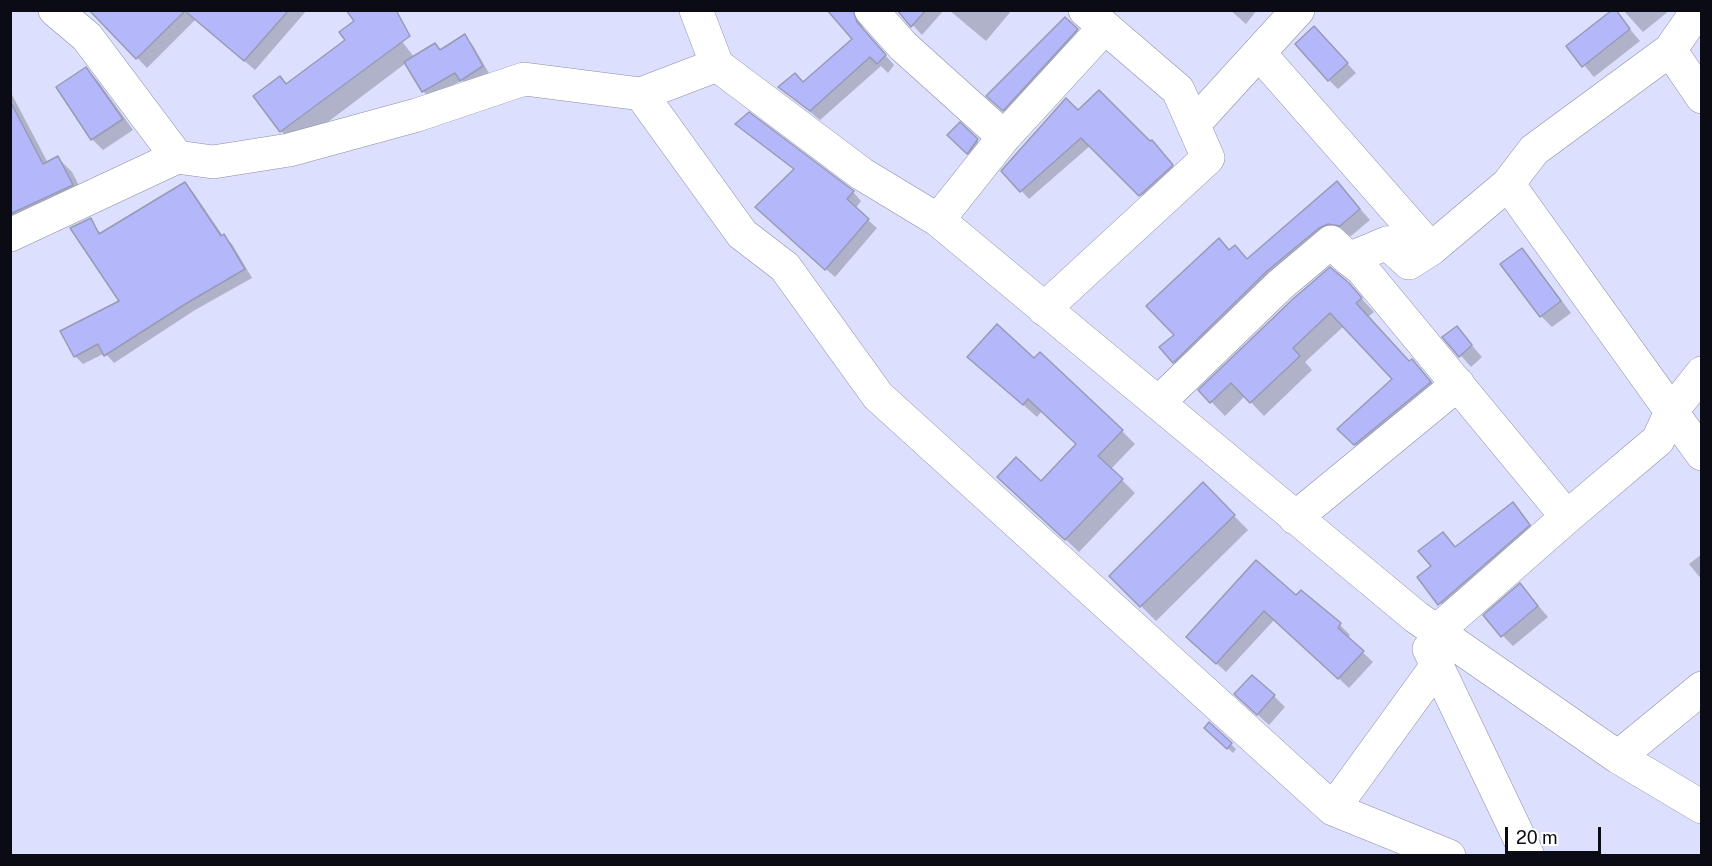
<!DOCTYPE html>
<style>
body{margin:0}
#map{position:relative;width:1712px;height:866px;overflow:hidden;background:#dcdffd;font-family:"Public Sans",sans-serif}
canvas{display:block}
.frame{position:absolute;inset:0;border:12px solid #0a0b14;pointer-events:none}
.scale{position:absolute;left:1505px;top:827px;width:96px;height:27px;box-sizing:border-box;border:3px solid #0a0b14;border-top:0;padding-left:8px;font-size:18px;line-height:21px;white-space:nowrap;color:#0a0b14;-webkit-text-stroke:4px #fff;paint-order:stroke}
</style>
<div id="map">
<canvas width="1712" height="866"></canvas>
<div class="frame"></div>
<div class="scale">20 m</div>
</div>
<script>
const context = document.querySelector('canvas').getContext('2d');
context.lineJoin = 'round';
function fillPath(path, color) { context.fillStyle = color; context.fill(path, 'evenodd'); }
const shape = rows => new Path2D(rows.map(r => 'M' + r).join(''));
function stroke(path, color, width, dash) { context.strokeStyle = color; context.lineWidth = width; context.lineCap = dash ? 'butt' : 'round'; context.setLineDash(dash || []); context.stroke(path); }
fillPath(shape([
 [91,10,307,10,255,70,196,19,147,68],
 [378,10,414,57,435,44,441,51,464,36,472,44,490,75,469,87,462,80,430,99,423,91,406,63,296,146,281,131,255,96,280,78,287,85,347,40],
 [843,10,865,10,863,14,862,25,866,34,894,65,888,73,881,66,820,120,780,87,804,84,854,39],
 [899,10,944,10,922,35],
 [949,10,1012,10,986,41],
 [1230,10,1257,10,1246,24],
 [1623,10,1670,10,1643,32],
 [1614,11,1640,41,1594,77,1568,46],
 [1077,30,1088,41,1015,120,999,107],
 [1323,37,1356,73,1338,89,1329,80],
 [86,69,97,80,133,130,103,150,92,139],
 [10,91,48,163,58,158,72,172,86,199,10,236],
 [1078,112,1150,143,1160,150,1180,174,1149,203,1091,145,1029,199,1003,171],
 [737,124,853,192,861,201,855,209,877,228,835,277,766,216,795,170],
 [960,124,988,151,978,164,950,135],
 [185,184,193,192,223,236,232,244,252,278,195,310,114,363,105,353,83,364,75,356,121,301,90,220,102,235],
 [1347,194,1370,220,1351,236,1339,233,1184,372,1174,362,1176,335,1230,251,1248,260],
 [1521,250,1532,261,1571,313,1552,327,1541,316],
 [1348,284,1374,312,1368,317,1410,362,1412,361,1425,374,1443,396,1368,458,1339,429,1394,380,1344,326,1305,362,1312,370,1264,416,1245,396,1225,416,1200,390],
 [1457,328,1482,357,1471,367,1445,337],
 [969,357,1034,360,1122,431,1135,444,1111,469,1135,493,1079,552,1013,490,1041,483,1077,444,1042,411,1037,417],
 [1203,484,1248,530,1156,621,1111,576],
 [1512,504,1540,536,1450,615,1419,577,1434,566,1443,534,1457,548],
 [1702,554,1702,580,1689,564],
 [1301,592,1340,625,1350,635,1347,638,1373,662,1349,688,1275,619,1226,672,1188,637,1296,597],
 [1530,596,1548,617,1513,646,1502,635],
 [1274,696,1285,707,1269,725,1247,705],
 [1209,724,1236,749,1233,753,1206,728]
]), '#0003');
const building = shape([
 [89,10,289,10,244,61,185,11,136,59,89,10],
 [346,10,396,10,410,36,280,132,253,96,280,76,286,84,345,40,339,32,354,21,346,10],
 [827,10,853,10,857,22,886,55,877,64,870,57,810,111,778,87,795,73,803,82,852,39,827,10],
 [897,10,926,10,911,27,897,10],
 [1612,10,1616,10,1630,29,1582,67,1566,46,1612,10],
 [1065,17,1078,29,1003,111,986,96,1065,17],
 [1314,26,1348,63,1328,81,1295,44,1314,26],
 [465,34,483,66,460,81,455,73,422,92,404,62,435,43,440,50,465,34],
 [86,67,123,119,91,140,56,87,86,67],
 [1099,90,1150,141,1152,140,1173,165,1139,196,1081,138,1020,192,1001,171,1066,98,1078,110,1099,90],
 [10,101,43,164,58,156,73,185,10,214,10,101],
 [749,112,854,191,847,199,869,219,825,270,755,207,794,169,735,124,749,112],
 [960,122,978,139,967,154,947,135,960,122],
 [1337,181,1360,209,1340,226,1328,224,1319,228,1267,271,1173,363,1159,347,1174,335,1146,306,1219,238,1229,250,1235,245,1247,259,1337,181],
 [185,182,221,236,224,234,245,269,187,303,104,356,98,344,74,357,60,331,119,301,70,228,91,218,99,234,185,182],
 [1522,248,1561,301,1540,317,1500,264,1522,248],
 [1330,267,1349,283,1362,298,1356,303,1409,361,1412,359,1431,382,1354,445,1337,429,1392,379,1330,313,1293,348,1300,356,1250,403,1231,383,1210,403,1198,390,1293,299,1330,267],
 [997,324,1034,358,1040,352,1123,430,1098,456,1123,479,1065,540,997,477,1016,457,1041,481,1076,444,1028,399,1023,405,967,357,997,324],
 [1457,326,1472,345,1459,357,1442,337,1457,326],
 [1203,482,1235,515,1140,607,1109,576,1203,482],
 [1513,502,1530,525,1438,605,1417,577,1431,566,1418,551,1443,532,1455,547,1513,502],
 [1256,560,1296,595,1301,590,1341,623,1338,628,1364,651,1338,679,1264,611,1216,664,1186,637,1256,560],
 [1520,583,1538,606,1501,637,1483,615,1520,583],
 [1252,675,1275,695,1257,715,1234,694,1252,675],
 [1209,722,1232,743,1227,749,1204,728,1209,722]
]);
fillPath(building, '#b4b8fb');
stroke(building, '#979ab5', 1.5);
const minor = shape([
 [55,10,87,37,177,157],
 [696,10,717,65,862,174,938,220,1416,617,1618,757,1702,807],
 [871,10,903,46,1004,137],
 [1670,50,1702,97],
 [1259,53,1431,249],
 [641,94,742,234,785,267,878,396,1333,809,1449,856],
 [1194,124,1298,10],
 [1508,184,1702,454],
 [938,220,1004,137,1104,28],
 [10,235,177,157,213,162,289,150,417,115,524,79,641,94,717,65],
 [1349,259,1387,243,1409,263,1431,249,1508,184,1534,150,1670,50,1698,10],
 [1044,309,1208,158,1178,90,1085,10],
 [1158,403,1280,285,1331,242,1349,259,1362,269,1567,517],
 [1295,518,1458,384],
 [1429,649,1528,856],
 [1618,757,1702,688],
 [1333,809,1436,667,1437,631,1567,517,1658,440,1671,412,1702,373]
]);
stroke(minor, '#8b8da8', 34);
stroke(minor, '#fff', 33);
</script>
